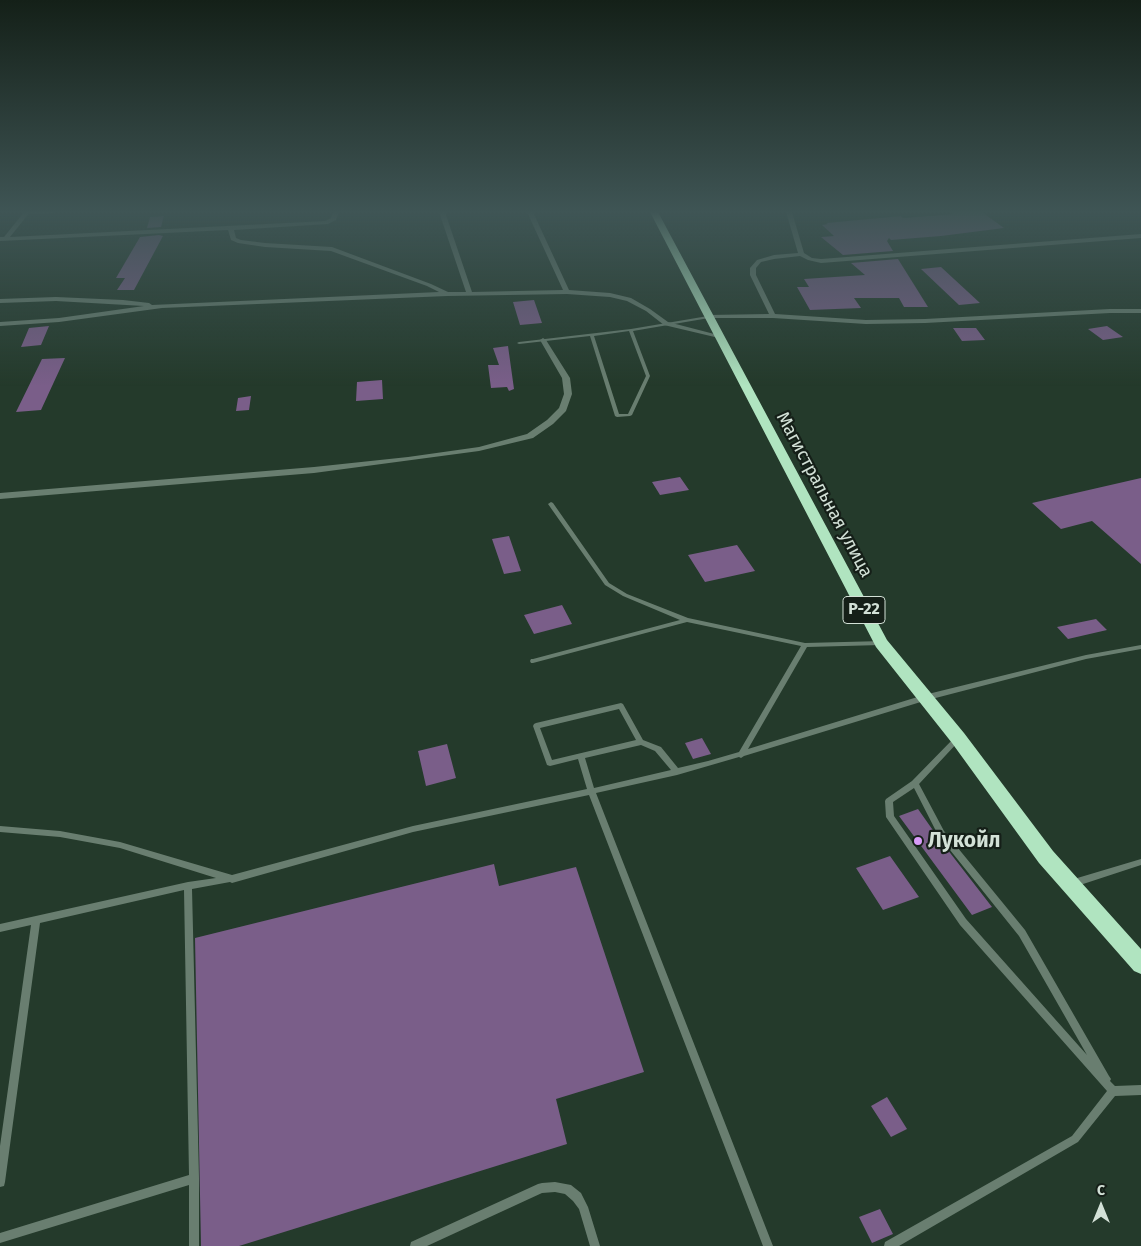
<!DOCTYPE html>
<meta charset="utf-8">
<style>
body{margin:0}
#map{position:relative;width:1141px;height:1246px;overflow:hidden;background:#243a2b;font-family:"Fira Sans",sans-serif}
canvas{display:block}
.north{position:absolute;left:1076px;top:1181px;width:50px;height:50px;-webkit-text-stroke:4px #151f18;paint-order:stroke;rotate:0deg;font-size:14px;font-weight:700;line-height:20px;text-align:center;color:#d3e1d7}
.north::after{content:'';display:block;margin:auto;width:18px;height:22px;background:#d3e1d7;clip-path:polygon(50% 0,100% 100%,50% 72%,0 100%)}
</style>
<div id="map">
<canvas width="1141" height="1246"></canvas>
<div class="north">С</div>
</div>
<script>
const context = document.querySelector('canvas').getContext('2d');
context.lineJoin = 'round';
function fillPath(path, color) { context.fillStyle = color; context.fill(path, 'evenodd'); }
const shape = rows => new Path2D(rows.map(r => 'M' + r).join(''));
function stroke(path, color, width, dash) { context.strokeStyle = color; context.lineWidth = width; context.lineCap = dash ? 'butt' : 'round'; context.setLineDash(dash || []); context.stroke(path); }
function drawText(font, color, halo, rows, align = 'center') {
  context.font = font + ' "Fira Sans",sans-serif'; context.lineWidth = 4.5; context.setLineDash([]); context.textBaseline = 'middle'; context.strokeStyle = halo; context.fillStyle = color; for (const [text, x, y, turn = 0] of rows) {
    context.save(); context.translate(x, y); context.rotate((+turn || 0) * Math.PI / 180); context.textAlign = isNaN(turn) ? turn : align; if (halo) context.strokeText(text, 0, 0); context.fillText(text, 0, 0); context.restore();
  }
}
fillPath(shape([
 [951,212,982,212,1004,228,941,236,891,240,889,238,887,241,893,251,843,255,821,237,834,236,822,225,828,224,826,223,901,216,903,218,954,214],
 [164,216,161,227,147,228,150,217],
 [159,235,163,236,134,290,117,290,125,278,116,278,140,237],
 [898,259,928,307,904,307,899,298,854,298,861,308,810,310,797,287,809,287,804,279,865,275,851,263],
 [941,267,980,303,959,305,921,269],
 [534,300,542,323,520,325,513,302],
 [49,326,41,345,21,347,29,328],
 [1107,326,1123,337,1103,340,1088,329],
 [953,328,976,328,985,340,962,341],
 [508,346,514,389,509,391,507,387,491,388,488,365,499,365,493,348],
 [65,358,41,410,16,412,42,359],
 [382,380,383,399,356,401,357,382],
 [251,396,249,410,236,411,238,398],
 [680,477,689,490,660,495,652,482],
 [1141,478,1141,564,1092,521,1061,529,1032,503],
 [509,536,521,571,504,574,492,539],
 [737,545,755,571,705,582,688,555],
 [562,605,572,624,534,634,524,615],
 [1096,619,1107,630,1068,639,1057,627],
 [702,738,711,754,693,759,685,743],
 [447,744,456,778,426,786,418,751],
 [918,809,937,836,992,907,972,915,899,816],
 [890,856,919,897,883,910,856,868],
 [494,864,499,886,576,867,644,1072,556,1099,567,1144,239,1246,201,1246,195,938],
 [887,1097,907,1129,891,1137,871,1106],
 [880,1209,893,1234,872,1243,859,1217]
]), '#7a5e89');
fillPath(shape([
 [24,212,57,212,55,213,25,214,24,214,24,212],
 [708,316,709,316,709,318,633,331,650,376,632,415,630,416,617,417,615,416,590,336,519,344,517,343,519,342,631,329,708,316],
 [629,331,646,376,628,414,619,414,594,336,629,331],
 [551,502,553,503,609,583,627,594,688,618,805,643,883,641,884,643,881,645,807,647,748,749,924,695,1086,655,1141,645,1141,649,1086,659,924,701,744,756,741,758,739,757,677,775,596,793,773,1246,763,1246,589,795,413,832,232,883,230,882,192,889,199,1178,199,1246,189,1246,189,1185,0,1243,0,1233,189,1175,184,890,40,923,5,1182,4,1186,0,1187,0,1146,31,925,0,932,0,924,188,882,216,878,120,848,60,837,0,832,0,826,60,831,120,842,232,875,413,826,587,789,578,759,550,766,547,765,533,726,534,724,536,723,621,703,623,704,643,740,661,747,678,768,708,761,739,752,801,646,687,622,533,663,531,663,530,661,531,659,533,659,680,620,623,596,605,585,548,504,551,502],
 [619,709,636,740,552,760,540,728,619,709],
 [641,745,655,751,671,770,594,788,585,758,641,745],
 [957,736,959,737,961,739,959,741,919,784,944,831,1025,930,1109,1076,1111,1079,1110,1081,1115,1086,1141,1085,1141,1095,1115,1096,1078,1142,899,1246,884,1246,885,1242,1072,1136,1107,1091,960,925,886,817,885,801,886,799,912,781,955,737,957,736],
 [914,788,938,835,1019,936,1087,1055,966,919,894,816,893,802,914,788],
 [1141,859,1141,865,1074,887,1071,886,1070,883,1071,880,1074,879,1141,859],
 [555,1182,571,1185,581,1193,588,1207,600,1246,590,1246,579,1209,573,1201,565,1194,555,1192,542,1193,427,1246,410,1246,411,1242,538,1184,542,1183,555,1182]
]), '#697e70');
fillPath(shape([
 [24,212,30,212,10,237,325,221,331,218,333,212,339,212,336,220,328,224,234,230,236,238,241,240,265,243,332,247,431,284,448,292,466,292,439,212,445,212,472,292,563,290,527,212,533,212,569,290,610,293,631,298,650,309,668,322,722,336,719,338,664,325,646,311,627,301,610,297,567,294,447,296,162,308,59,322,0,326,0,322,59,318,144,306,56,301,0,303,0,299,56,297,123,300,149,303,152,305,439,292,427,286,331,251,265,247,238,243,231,240,228,230,0,241,0,237,4,237,24,212],
 [786,212,792,212,804,253,812,258,821,259,1141,234,1141,238,821,263,808,260,800,256,774,259,761,262,756,268,756,275,775,314,866,320,925,319,1110,309,1141,309,1141,313,1110,313,925,323,866,324,773,318,706,318,706,316,708,315,769,314,750,275,750,268,757,260,774,255,798,253,786,212],
 [543,338,546,340,570,378,572,394,566,411,553,424,533,438,479,451,314,473,0,499,0,493,314,467,408,457,479,447,527,434,547,420,559,408,564,394,562,378,540,340,543,338]
]), '#697e70');
fillPath(shape([
 [650,212,658,212,887,640,964,733,1053,851,1141,949,1141,974,1134,971,1039,863,952,743,876,647,650,212]
]), '#b0e4c0');
const sky = context.createLinearGradient(0, 0, 0, 386);
sky.addColorStop(0, '#142018');
sky.addColorStop(0.55, '#3f5555');
sky.addColorStop(1, '#3f555500');
context.fillStyle = sky;
context.fillRect(0, 0, 1141, 386);
for (const [x, y, r, color] of [
 [918,841,5,"#d89bf8"]
]) { const dot = new Path2D(); dot.arc(x, y, r, 0, 2 * Math.PI); context.fillStyle = color; context.fill(dot); stroke(dot, '#151f18', 2); }
for (const [x, y, w] of [
 [864,610,42]
]) { const box = new Path2D(); box.roundRect(x - w / 2, y - 13.5, w, 27, 4); context.fillStyle = '#151f18'; context.fill(box); stroke(box, '#d3e1d7', 1); }
drawText('bold 16px', '#d3e1d7', null, [
 ["Р-22",864,610]
]);
drawText('18px', '#d3e1d7', '#151f18', [
 ["Магистральная улица",824,495,62]
]);
drawText('bold 21px', '#d3e1d7', '#151f18', [
 ["Лукойл",928,841]
], 'left');
</script>
